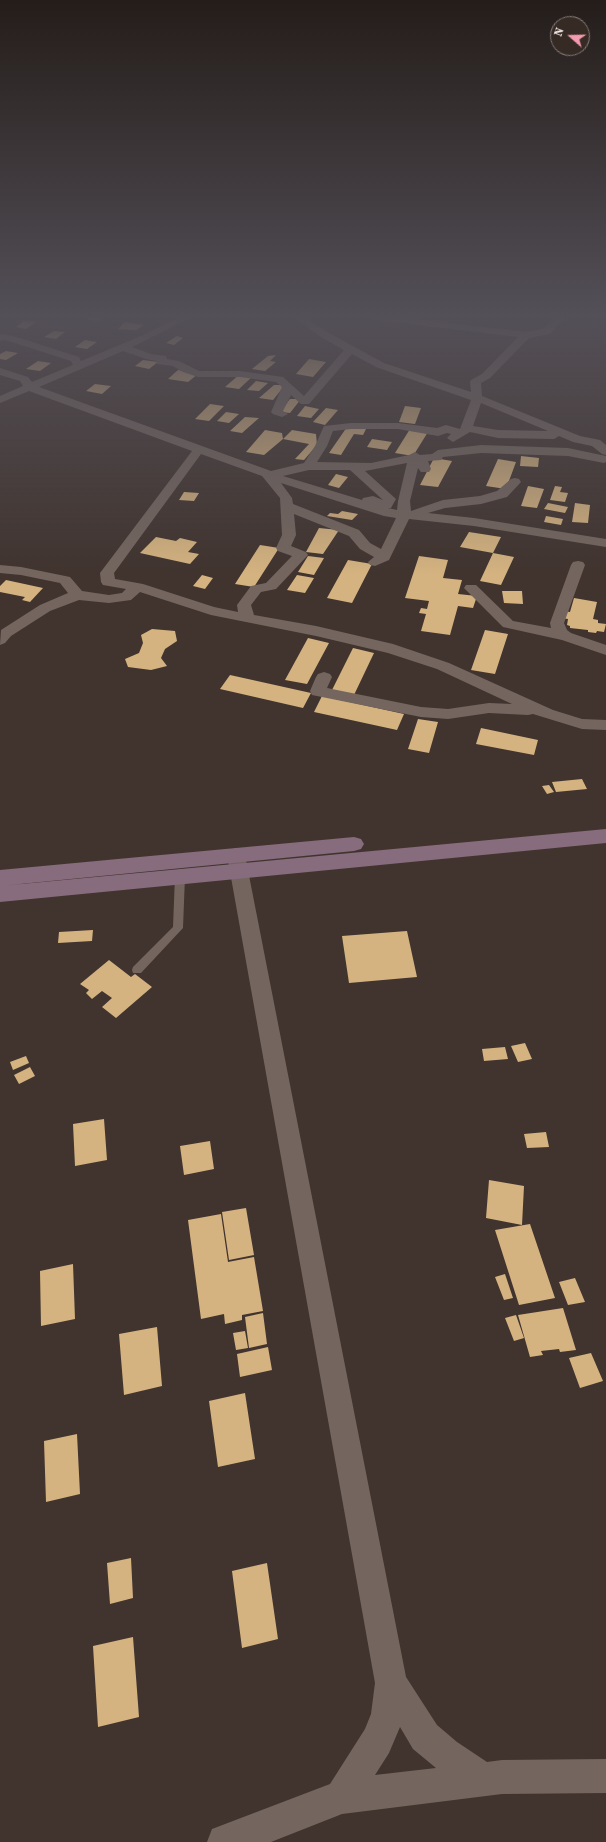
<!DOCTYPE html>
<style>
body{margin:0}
#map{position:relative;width:606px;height:1842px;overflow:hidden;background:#41342f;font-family:"Source Serif 4",serif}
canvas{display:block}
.north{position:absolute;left:550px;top:16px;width:40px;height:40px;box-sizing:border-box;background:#362a25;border:1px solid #857a76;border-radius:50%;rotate:290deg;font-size:11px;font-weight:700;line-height:16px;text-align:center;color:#fbf2ef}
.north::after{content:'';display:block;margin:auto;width:14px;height:18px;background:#f29aae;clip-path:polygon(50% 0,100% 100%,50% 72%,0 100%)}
</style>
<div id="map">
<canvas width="606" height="1842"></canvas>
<div class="north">N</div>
</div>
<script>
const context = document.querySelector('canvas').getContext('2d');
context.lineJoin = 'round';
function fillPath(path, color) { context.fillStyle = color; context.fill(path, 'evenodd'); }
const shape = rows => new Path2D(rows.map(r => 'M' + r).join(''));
fillPath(shape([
 [89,317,103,317,98,321,86,319],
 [24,321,36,322,26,329,16,327],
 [125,322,144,325,136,330,118,329],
 [54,331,65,332,56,339,44,337],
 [177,336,183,338,174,345,166,343],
 [85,340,97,342,87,349,75,347],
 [6,351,18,353,6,360,0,359,0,354],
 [276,355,270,361,276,362,265,371,252,369,268,356],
 [309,359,326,362,313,377,296,374],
 [143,360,158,362,149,369,135,366],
 [38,361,51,363,40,371,26,369],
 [178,370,198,374,188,382,168,379],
 [240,374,253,376,239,389,225,387],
 [256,381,268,383,259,391,247,390],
 [95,384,111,386,102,394,86,391],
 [274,385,285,385,273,400,259,398],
 [290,399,301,399,290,413,280,412],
 [210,404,224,406,209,421,195,419],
 [305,406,319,409,311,418,297,416],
 [405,406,421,408,415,424,399,422],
 [326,408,338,410,325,425,313,422],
 [226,412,239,414,229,423,217,421],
 [245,417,259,418,242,433,230,431],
 [347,427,366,429,363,435,354,434,341,455,329,453],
 [410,429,428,432,413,456,395,453],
 [265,430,282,433,283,439,292,430,316,434,317,445,304,460,295,459,309,444,283,439,264,455,246,452],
 [372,439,392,442,387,450,367,447],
 [521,456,539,458,538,467,520,466],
 [434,458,452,461,438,487,420,485],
 [498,459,516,462,506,489,486,486],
 [336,474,348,477,339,488,328,485],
 [528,486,544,489,537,508,521,506],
 [555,486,562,487,560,492,568,493,565,502,550,500],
 [184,492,199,493,194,501,179,500],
 [548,503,568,507,565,513,544,509],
 [575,503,590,505,588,523,572,522],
 [342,511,358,514,352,520,327,516,330,513,338,514],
 [546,516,563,519,561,525,544,522],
 [319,528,339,530,323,554,306,552],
 [469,532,501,537,493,553,460,547],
 [156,537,176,541,180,538,197,542,188,552,199,554,190,564,140,553],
 [260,545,279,548,254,587,235,584],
 [493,553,514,557,501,585,480,581],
 [308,556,324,558,314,575,298,572],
 [419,556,448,560,443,578,462,580,458,594,477,596,473,608,458,606,450,635,421,631,426,614,419,613,421,608,427,609,429,601,405,598],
 [348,560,372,564,352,603,327,598],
 [202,575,213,578,205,589,193,586],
 [297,575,314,578,305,593,287,590],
 [6,580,43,588,30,602,22,600,25,597,0,592,0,586],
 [502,591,522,591,523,604,504,603],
 [574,598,597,602,593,619,598,620,598,623,606,624,604,632,597,631,596,633,588,632,588,630,570,628,570,626,567,625,568,619,561,618,563,611,570,612],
 [152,629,175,631,177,641,165,649,161,658,167,666,151,670,128,667,125,659,139,653,143,643,141,635],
 [485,630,508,634,495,674,471,670],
 [308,638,329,643,307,684,285,680],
 [353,648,374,653,354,695,332,690],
 [230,675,311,693,303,708,220,689],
 [322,696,404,714,397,730,314,712],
 [418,719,438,722,429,753,408,749],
 [481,728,538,740,534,755,476,744],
 [582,779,587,789,556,792,552,782],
 [549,785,554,792,547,794,542,786],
 [93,930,92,941,58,943,59,932],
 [407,931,417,977,349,983,342,936],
 [109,960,131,977,135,974,152,987,116,1018,102,1007,112,998,102,991,92,999,86,993,89,990,80,984],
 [525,1043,532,1059,518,1062,511,1046],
 [505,1047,508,1059,484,1061,482,1049],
 [26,1056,29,1063,13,1070,10,1062],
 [30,1067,35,1076,19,1084,14,1075],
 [104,1119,107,1160,75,1166,73,1124],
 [546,1132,549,1147,527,1148,524,1134],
 [210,1141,214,1169,184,1175,180,1146],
 [489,1180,524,1186,522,1225,486,1218],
 [246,1208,254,1255,229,1260,222,1212],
 [221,1214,228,1262,254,1257,263,1311,242,1315,242,1320,225,1324,224,1314,201,1319,188,1220],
 [530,1224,555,1298,519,1305,495,1230],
 [73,1264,75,1319,41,1326,40,1271],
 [505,1274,513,1298,504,1300,495,1277],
 [575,1278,585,1302,568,1305,559,1282],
 [563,1308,576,1350,560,1352,559,1349,541,1351,543,1355,530,1357,518,1315],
 [263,1313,267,1344,249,1348,245,1317],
 [516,1315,524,1338,514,1341,505,1318],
 [157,1327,162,1386,124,1395,119,1334],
 [245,1331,248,1348,236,1350,233,1333],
 [268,1347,272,1370,240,1377,237,1354],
 [591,1353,603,1381,580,1388,569,1358],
 [245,1393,255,1459,218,1467,209,1401],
 [77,1434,80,1494,46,1502,44,1441],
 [131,1558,133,1598,110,1604,107,1563],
 [267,1563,278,1639,242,1648,232,1571],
 [133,1637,139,1717,98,1727,93,1646]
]), '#d5b380');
fillPath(shape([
 [180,872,185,876,183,928,141,973,133,973,132,970,133,967,173,927,175,876,180,872]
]), '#74665f');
fillPath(shape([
 [180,317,192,317,132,347,151,354,166,356,167,359,179,361,199,371,240,371,283,377,304,396,344,350,321,337,293,317,304,317,329,333,384,363,471,392,470,382,471,380,482,374,518,337,376,320,371,317,398,317,526,332,543,329,556,317,566,317,550,334,529,338,490,378,481,383,482,396,580,436,600,440,606,445,606,455,602,454,592,446,573,442,559,436,554,439,498,438,470,432,453,442,447,438,451,434,447,433,438,436,398,429,351,429,333,431,327,446,317,462,371,463,409,455,415,452,420,455,432,454,438,450,481,445,568,448,606,456,606,462,604,463,568,456,481,453,443,457,441,460,428,461,431,469,429,472,421,472,418,468,410,501,411,511,443,500,480,496,497,491,511,479,515,478,519,479,521,482,507,497,481,504,445,508,428,513,474,518,606,539,606,547,474,526,409,519,389,560,375,566,370,565,368,562,374,557,360,549,349,536,294,514,296,535,291,546,306,552,308,555,276,589,261,592,251,605,254,615,316,626,393,644,449,663,553,710,582,719,606,720,606,730,582,729,533,714,528,715,489,713,448,719,421,717,312,695,310,691,316,677,318,674,324,672,330,674,332,677,327,688,421,707,448,709,489,703,512,704,437,669,388,653,316,636,211,615,140,592,131,600,109,603,79,600,50,611,11,636,5,643,0,645,1,630,40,605,68,593,60,583,21,575,0,573,0,565,21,567,70,577,82,591,109,595,122,593,126,589,103,585,101,582,100,573,192,451,29,391,0,403,0,396,23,386,20,381,0,375,0,368,28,377,32,382,73,365,71,361,12,342,4,340,0,341,0,335,4,334,20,338,79,357,81,361,141,336,180,317],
 [123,351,146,359,156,361,157,364,173,366,183,372,198,377,240,377,276,382,282,387,271,412,273,414,282,417,288,414,283,411,291,395,301,404,309,404,352,354,376,367,471,400,460,429,446,425,437,428,398,423,351,423,324,426,315,446,304,463,271,471,39,387,123,351],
 [481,403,548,431,498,430,473,426,481,403],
 [201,454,262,476,280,498,282,535,276,548,278,551,292,556,266,583,251,586,237,605,238,612,214,607,143,584,115,579,114,573,201,454],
 [407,463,398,501,397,510,388,508,391,508,396,499,365,471,407,463],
 [309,470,350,470,383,500,373,496,363,498,362,500,283,476,309,470],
 [281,483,384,516,396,518,381,549,370,543,359,530,293,504,292,498,281,483],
 [578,561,583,562,585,565,564,623,567,630,571,633,606,645,606,655,562,640,503,627,464,588,466,585,476,585,513,621,551,628,550,623,571,565,573,562,578,561],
 [236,848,243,850,245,855,406,1677,437,1725,457,1742,487,1762,502,1760,606,1759,606,1793,502,1794,342,1814,271,1842,207,1842,212,1829,330,1784,365,1729,371,1714,375,1683,227,855,229,850,236,848],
 [400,1727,413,1749,436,1768,375,1775,389,1753,400,1727]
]), '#74665f');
fillPath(shape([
 [606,829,606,843,0,902,0,886,606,829],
 [354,837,361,839,364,844,361,849,354,851,0,886,0,870,354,837]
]), '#876c7d');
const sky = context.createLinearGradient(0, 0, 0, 575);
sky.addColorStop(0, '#241d1a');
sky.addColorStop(0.55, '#545058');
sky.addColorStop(1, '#54505800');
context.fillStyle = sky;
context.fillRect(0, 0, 606, 575);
</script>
